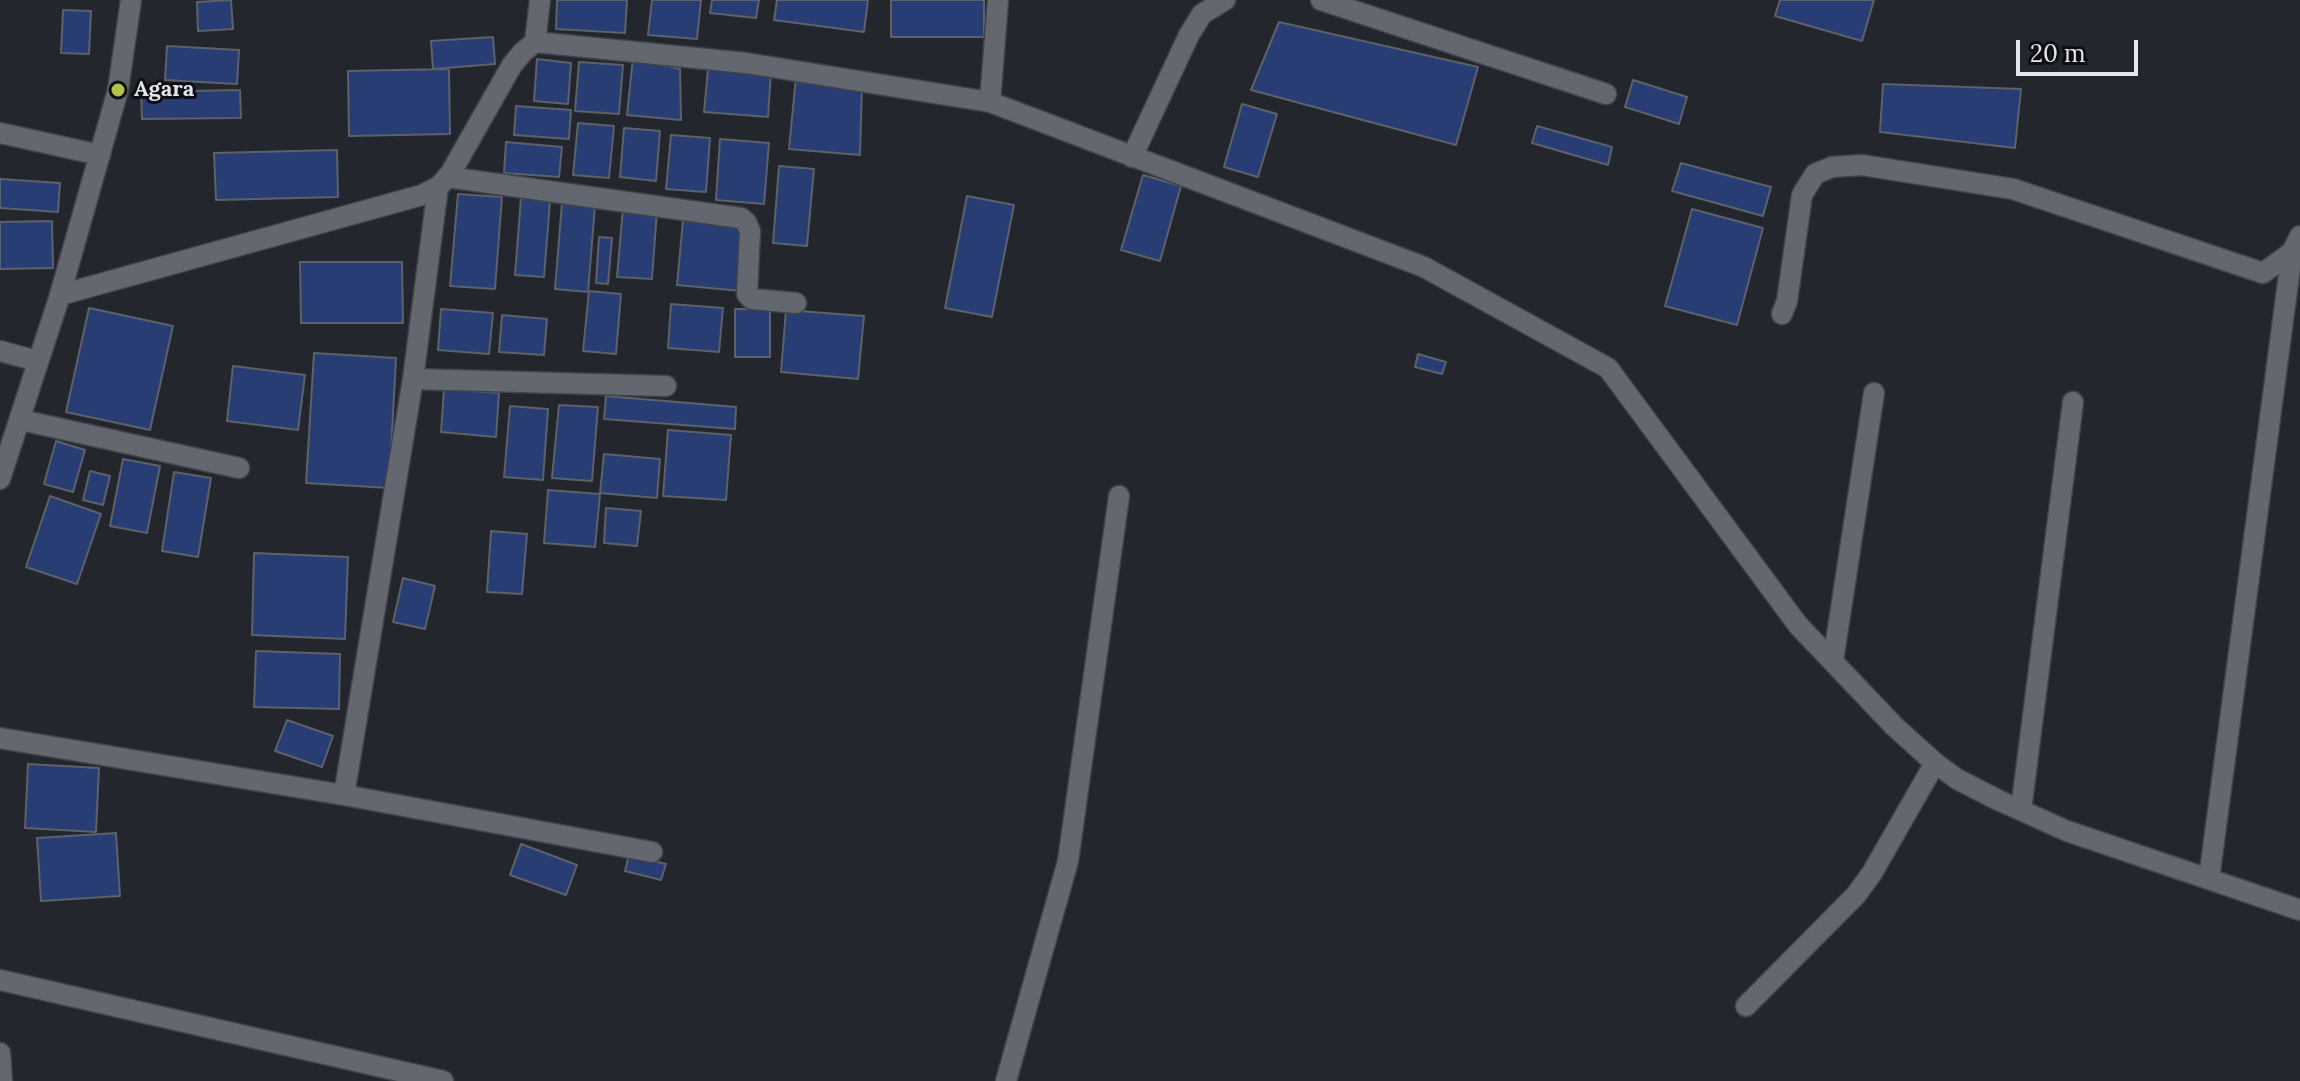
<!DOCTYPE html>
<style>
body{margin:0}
#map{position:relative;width:2300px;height:1081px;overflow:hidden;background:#23272d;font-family:Lora,serif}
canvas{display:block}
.scale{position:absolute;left:2016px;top:40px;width:122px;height:36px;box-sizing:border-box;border:4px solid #e4e6eb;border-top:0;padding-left:10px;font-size:24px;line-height:28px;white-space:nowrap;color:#e4e6eb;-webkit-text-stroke:6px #0e0f13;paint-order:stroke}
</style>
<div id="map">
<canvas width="2300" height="1081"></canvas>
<div class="scale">20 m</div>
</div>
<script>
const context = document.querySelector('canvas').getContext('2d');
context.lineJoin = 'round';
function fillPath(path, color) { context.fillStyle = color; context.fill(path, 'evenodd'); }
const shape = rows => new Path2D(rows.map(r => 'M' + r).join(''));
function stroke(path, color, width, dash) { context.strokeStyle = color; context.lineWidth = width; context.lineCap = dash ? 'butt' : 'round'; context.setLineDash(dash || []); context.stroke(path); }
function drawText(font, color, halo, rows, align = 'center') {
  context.font = font + ' Lora,serif'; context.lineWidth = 6; context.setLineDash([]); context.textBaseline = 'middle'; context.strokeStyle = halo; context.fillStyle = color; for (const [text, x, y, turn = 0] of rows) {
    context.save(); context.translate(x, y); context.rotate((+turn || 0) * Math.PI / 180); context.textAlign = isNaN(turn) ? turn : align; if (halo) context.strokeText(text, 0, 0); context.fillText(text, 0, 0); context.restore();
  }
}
const building = shape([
 [231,0,233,29,198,31,197,2,231,0],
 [557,0,627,0,625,33,556,29,557,0],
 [652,0,701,0,697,39,648,35,652,0],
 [712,0,759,0,756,18,710,13,712,0],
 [777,0,868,0,864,32,774,20,777,0],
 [891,0,984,0,984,37,891,37,891,0],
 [1780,0,1874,0,1862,41,1775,16,1780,0],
 [63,10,91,11,89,54,61,53,63,10],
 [1279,22,1478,67,1456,145,1251,90,1279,22],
 [493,37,495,64,433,69,431,41,493,37],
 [167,46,239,50,237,84,165,80,167,46],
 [633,57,680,69,681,120,627,115,633,57],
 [537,59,571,63,568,104,534,101,537,59],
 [579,62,623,65,619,114,575,111,579,62],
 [449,69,450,134,349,136,348,71,449,69],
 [708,69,771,71,768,117,704,112,708,69],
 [796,77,862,84,860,155,789,149,796,77],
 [1633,80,1687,97,1679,124,1625,107,1633,80],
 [1883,84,2021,89,2015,148,1880,132,1883,84],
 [240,90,241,118,142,119,141,92,240,90],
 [1242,104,1277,114,1258,177,1224,167,1242,104],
 [516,106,571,110,569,139,514,135,516,106],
 [578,123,614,126,609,178,573,175,578,123],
 [1537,126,1612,147,1608,165,1532,143,1537,126],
 [624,128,660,131,656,181,620,177,624,128],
 [671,135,710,138,706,192,666,189,671,135],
 [720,139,769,143,764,204,716,200,720,139],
 [506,142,562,147,559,177,504,173,506,142],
 [337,150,338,197,216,200,214,153,337,150],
 [1681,163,1771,187,1763,216,1672,191,1681,163],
 [779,166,814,169,807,246,773,243,779,166],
 [1143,175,1181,186,1160,261,1121,250,1143,175],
 [0,179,60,183,58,212,0,208,0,179],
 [458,194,502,197,495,289,450,286,458,194],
 [967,196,1014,205,992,317,945,308,967,196],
 [521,198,550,201,544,277,515,275,521,198],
 [562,203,595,206,588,292,555,289,562,203],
 [623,207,657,210,652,279,617,277,623,207],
 [1692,209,1763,228,1737,325,1665,306,1692,209],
 [683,220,746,224,741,291,677,285,683,220],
 [52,221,53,268,0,269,0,222,52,221],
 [599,237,612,238,608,284,596,283,599,237],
 [300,262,402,262,403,323,301,323,300,262],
 [589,291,621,294,616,354,583,351,589,291],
 [671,304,723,308,719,352,668,348,671,304],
 [89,308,173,326,150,430,66,412,89,308],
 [441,309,493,313,489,354,438,350,441,309],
 [735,309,770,309,770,357,735,357,735,309],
 [786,310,864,316,858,379,781,372,786,310],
 [502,315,547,319,544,355,499,352,502,315],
 [314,353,396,358,389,488,306,483,314,353],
 [1418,354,1446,362,1442,374,1415,367,1418,354],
 [233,366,305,375,298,430,227,421,233,366],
 [444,389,499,393,496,437,441,432,444,389],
 [606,396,736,407,735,429,604,419,606,396],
 [559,405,598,407,592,481,552,478,559,405],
 [510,406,548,409,543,480,504,477,510,406],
 [668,430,731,435,726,500,663,496,668,430],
 [56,441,85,450,73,492,44,484,56,441],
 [604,454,660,459,657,498,600,493,604,454],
 [123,459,160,466,147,533,110,526,123,459],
 [90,471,110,476,103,505,83,500,90,471],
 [174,472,211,478,198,557,162,551,174,472],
 [548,490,600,494,595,547,544,543,548,490],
 [50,496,101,514,77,584,26,567,50,496],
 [606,508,641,511,637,546,604,543,606,508],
 [491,531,527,534,522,594,487,592,491,531],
 [254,553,348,557,345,639,252,635,254,553],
 [403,578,435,586,425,629,393,622,403,578],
 [256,651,340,654,339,709,254,707,256,651],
 [287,720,333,736,322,767,275,751,287,720],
 [28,764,99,768,96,832,25,828,28,764],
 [116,833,120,896,41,901,37,838,116,833],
 [521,844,577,865,566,895,510,875,521,844],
 [629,855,666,864,661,880,625,871,629,855]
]);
fillPath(building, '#283d74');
stroke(building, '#5d6169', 2);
const lane = shape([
 [1321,0,1606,94],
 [1132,157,1189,35,1202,14,1225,0],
 [1782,314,1787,301,1802,195,1815,174,1832,167,1862,165,2013,189,2263,273,2292,252],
 [1746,1006,1856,895,1872,873,1935,763]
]);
const street = shape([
 [535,42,746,63,990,102,1424,267,1608,368,1798,625,1894,726,1935,763,1957,779,1998,800,2067,831,2300,910],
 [990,102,998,0],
 [0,133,100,155],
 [447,177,741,218,746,222,750,231,747,294,752,299,796,303],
 [60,295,422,195,438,187,449,176,512,65,523,52,535,42,540,0],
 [0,351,37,361],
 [413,379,666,386],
 [21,420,239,468],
 [1833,661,1874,393],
 [0,738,344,795,652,852],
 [344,795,413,379,438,187],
 [2021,810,2073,402],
 [2209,879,2292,252,2300,236],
 [0,980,443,1081],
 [1006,1081,1068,861,1119,496]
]);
const secondary = shape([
 [0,479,60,295,118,90,131,0],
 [0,1053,2,1081]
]);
stroke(lane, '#414349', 23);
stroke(street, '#414349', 23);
stroke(secondary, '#414349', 23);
stroke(lane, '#63676f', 20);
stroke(street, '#63676f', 20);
stroke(secondary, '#63676f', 20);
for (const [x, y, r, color] of [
 [118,90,8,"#b4c24a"]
]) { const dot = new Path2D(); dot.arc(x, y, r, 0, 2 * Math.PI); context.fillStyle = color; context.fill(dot); stroke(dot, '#0e0f13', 3); }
drawText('bold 22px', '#e4e6eb', '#0e0f13', [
 ["Agara",134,90]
], 'left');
</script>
